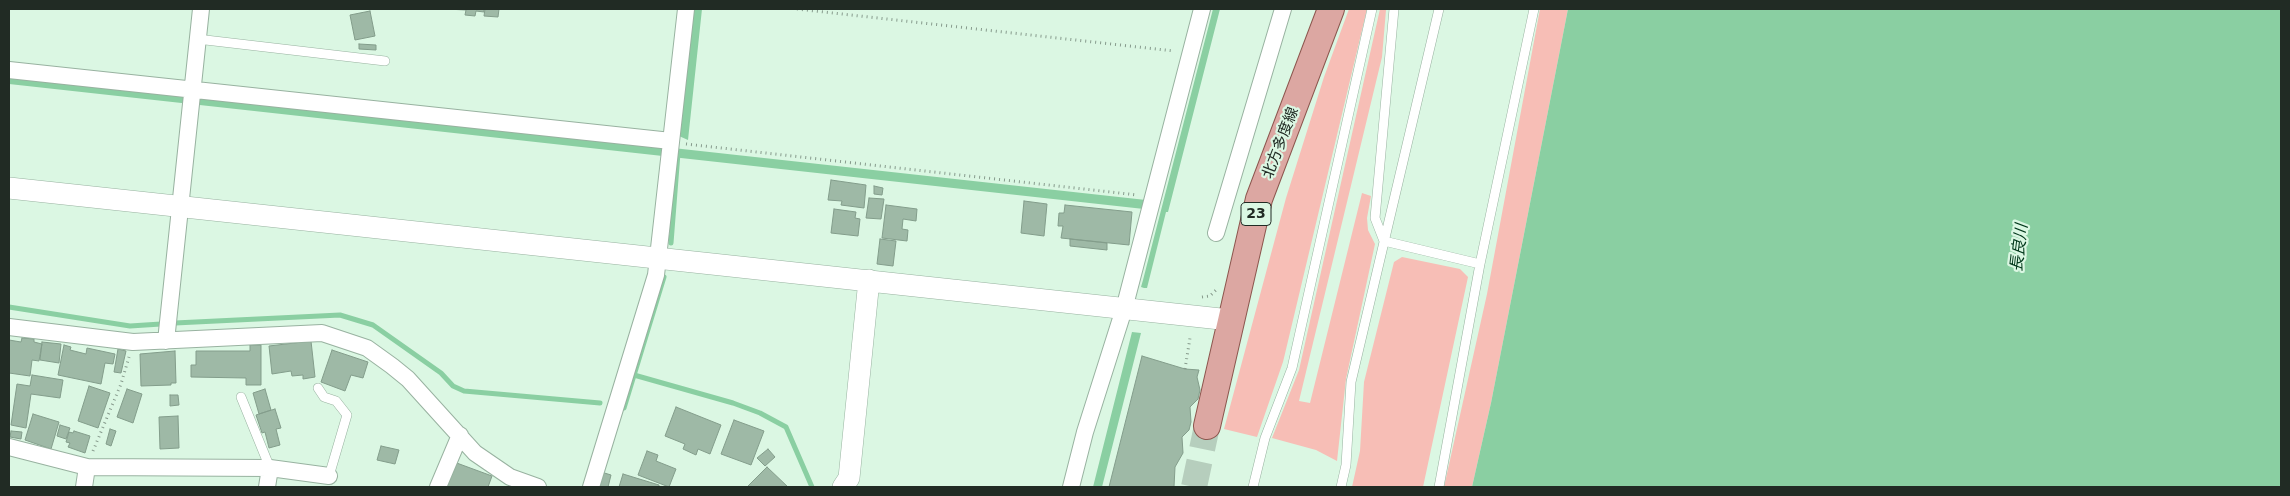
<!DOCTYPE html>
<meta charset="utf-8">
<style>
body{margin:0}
#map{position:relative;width:2290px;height:496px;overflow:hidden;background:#dbf7e3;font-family:"DejaVu Sans",sans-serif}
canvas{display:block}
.frame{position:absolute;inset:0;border:10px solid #212b24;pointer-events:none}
</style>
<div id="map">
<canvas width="2290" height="496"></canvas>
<div class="frame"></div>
</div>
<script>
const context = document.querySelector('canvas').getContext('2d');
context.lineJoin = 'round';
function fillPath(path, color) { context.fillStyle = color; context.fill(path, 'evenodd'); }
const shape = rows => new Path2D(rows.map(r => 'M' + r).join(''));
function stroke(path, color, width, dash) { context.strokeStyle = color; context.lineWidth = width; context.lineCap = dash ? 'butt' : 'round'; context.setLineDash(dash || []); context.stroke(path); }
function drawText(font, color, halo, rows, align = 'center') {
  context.font = font + ' "DejaVu Sans","Noto Sans JP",sans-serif'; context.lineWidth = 4.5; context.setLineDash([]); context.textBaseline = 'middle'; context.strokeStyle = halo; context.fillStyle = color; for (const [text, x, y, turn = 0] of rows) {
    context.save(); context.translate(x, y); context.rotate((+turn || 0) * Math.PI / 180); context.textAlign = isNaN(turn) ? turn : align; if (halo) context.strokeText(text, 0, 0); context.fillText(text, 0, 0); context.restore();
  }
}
fillPath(shape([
 [1349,9,1367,9,1283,362,1257,437,1224,429,1286,198,1324,77],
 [1380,9,1386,10,1382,57,1299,401,1310,403,1362,193,1371,196,1367,218,1368,230,1375,244,1346,379,1337,461,1316,450,1272,438,1299,370],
 [1540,9,1568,9,1491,403,1472,487,1444,487,1487,294],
 [1402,257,1460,269,1468,277,1423,487,1352,487,1360,451,1364,382,1394,262]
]), '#f7beb6');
fillPath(shape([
 [692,9,702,9,688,140,679,136],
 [1213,9,1220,9,1168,212,1166,212,1147,288,1144,288,1141,287,1143,280],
 [1568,9,2281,9,2281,487,1472,487,1491,403],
 [9,75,1146,200,1144,209,9,84],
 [1132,332,1141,333,1102,487,1093,487]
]), '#8acfa2');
stroke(shape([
 [671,243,678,153],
 [9,307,130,326,161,324],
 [175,323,340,315,373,325,441,373,453,386,464,391,600,403],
 [634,375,733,403,760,413,786,427,812,487],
 [624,408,664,277]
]), '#8acfa2', 5);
const building = shape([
 [446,9,484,9,484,12,476,11,475,16,465,15,466,10,446,9],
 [485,9,499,9,498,17,484,16,485,9],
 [370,11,375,36,355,40,350,15,370,11],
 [359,44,376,45,376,50,359,49,359,44],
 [831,180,866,185,864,208,841,205,842,201,828,200,831,180],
 [874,186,883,188,882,195,874,194,874,186],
 [869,198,884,199,881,219,866,218,869,198],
 [1024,201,1047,204,1044,236,1021,233,1024,201],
 [886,205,917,209,916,221,903,219,902,229,908,230,907,241,882,238,886,205],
 [1065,205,1132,212,1129,245,1061,238,1063,226,1058,226,1059,213,1064,213,1065,205],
 [834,209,856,212,855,218,860,219,858,236,831,233,834,209],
 [880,239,896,241,893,266,877,264,880,239],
 [1070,239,1107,243,1107,250,1070,246,1070,239],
 [22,338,34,339,34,342,42,344,39,361,32,360,30,376,9,373,9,340,21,342,22,338],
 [311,341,315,377,303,379,303,375,292,376,291,371,272,374,269,346,311,341],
 [42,342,61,344,59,363,40,360,42,342],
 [64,345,71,347,70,350,86,354,87,348,115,354,113,364,105,363,101,384,58,375,64,345],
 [250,345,261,345,261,385,246,385,246,378,191,377,191,365,196,365,196,351,250,351,250,345],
 [118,349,126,351,121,373,114,372,118,349],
 [332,350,368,362,363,378,351,375,345,391,321,382,332,350],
 [175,351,176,383,171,383,171,385,141,386,140,354,175,351],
 [1142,356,1185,369,1199,370,1197,377,1200,390,1198,399,1190,407,1191,422,1189,430,1182,437,1183,453,1175,467,1174,487,1109,487,1142,356],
 [32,375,63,380,60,398,31,394,26,428,11,425,17,384,30,386,32,375],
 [89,386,110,393,98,428,78,421,89,386],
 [127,389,142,394,133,423,117,417,127,389],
 [265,389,271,410,259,414,253,393,265,389],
 [170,395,178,395,179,405,170,406,170,395],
 [676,407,721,425,710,454,698,449,696,455,683,449,685,444,665,436,676,407],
 [275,409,281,428,276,429,280,445,269,448,265,432,262,433,256,415,275,409],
 [33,414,59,422,51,449,25,440,33,414],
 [178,416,179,448,160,449,159,417,178,416],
 [734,420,764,431,751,465,721,454,734,420],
 [60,425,70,428,66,439,57,436,60,425],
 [110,429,116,431,111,446,106,444,110,429],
 [11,431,22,432,21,439,10,437,11,431],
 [74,431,90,436,85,453,68,447,70,443,66,442,69,432,73,433,74,431],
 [381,446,399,450,395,464,377,460,381,446],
 [768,449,775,457,765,466,757,458,768,449],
 [647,451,658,455,656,461,676,469,669,487,638,475,647,451],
 [454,462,492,476,488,487,450,487,444,485,454,462],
 [767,467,788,487,747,487,767,467],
 [598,471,611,475,608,487,593,487,598,471],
 [623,474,659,485,659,487,619,487,623,474]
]);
fillPath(building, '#9eb9a6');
stroke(building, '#839d8b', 1);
stroke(shape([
 [1194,487,1207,426]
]), '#b6cebd', 26, [26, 13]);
const service = shape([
 [1394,9,1375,218,1384,241,1480,264],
 [197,39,385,61],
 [318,388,324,397,336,401,347,415,329,476],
 [241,397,270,468],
 [1253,487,1265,438,1292,368,1372,9],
 [1341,487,1346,465,1351,382,1439,9],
 [1439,487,1480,264,1534,9]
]);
const minor = shape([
 [9,70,671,141],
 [1216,233,1283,9],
 [9,327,133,342,322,333,367,348,392,366,408,379,475,453,510,477,538,487],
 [166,341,201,9],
 [9,447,87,467,270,468,267,487],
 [270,468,329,476],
 [84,487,87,467],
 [438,487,460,435],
 [591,487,656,275,686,9],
 [1071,487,1085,432,1124,309,1202,9]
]);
const tertiary = shape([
 [9,188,1230,320],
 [843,487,849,478,869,280]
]);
const primary = shape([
 [1207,426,1259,199,1331,9]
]);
stroke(service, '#98b2a0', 10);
stroke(minor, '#98b2a0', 18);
stroke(tertiary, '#98b2a0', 22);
stroke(primary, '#8c564e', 28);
stroke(shape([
 [797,9,1174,51],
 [686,144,1137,195],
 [1202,297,1210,296,1216,290],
 [1185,369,1190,338],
 [93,451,121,384,129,357]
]), '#869a8c', 3, [1, 4]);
stroke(service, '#fff', 9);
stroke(minor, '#fff', 16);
stroke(tertiary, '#fff', 21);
stroke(primary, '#dca7a2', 26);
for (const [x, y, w] of [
 [1256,214,30]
]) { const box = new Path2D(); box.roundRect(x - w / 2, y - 11.5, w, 23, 4); context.fillStyle = '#dbf7e3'; context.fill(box); stroke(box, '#212b24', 1); }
drawText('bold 14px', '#212b24', null, [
 ["23",1256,214]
]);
drawText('15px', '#212b24', '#dbf7e3', [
 ["北方多度線",1281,143,-69]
]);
drawText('italic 16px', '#00371a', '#dbf7e3', [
 ["長良川",2020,248,-83]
]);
</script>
